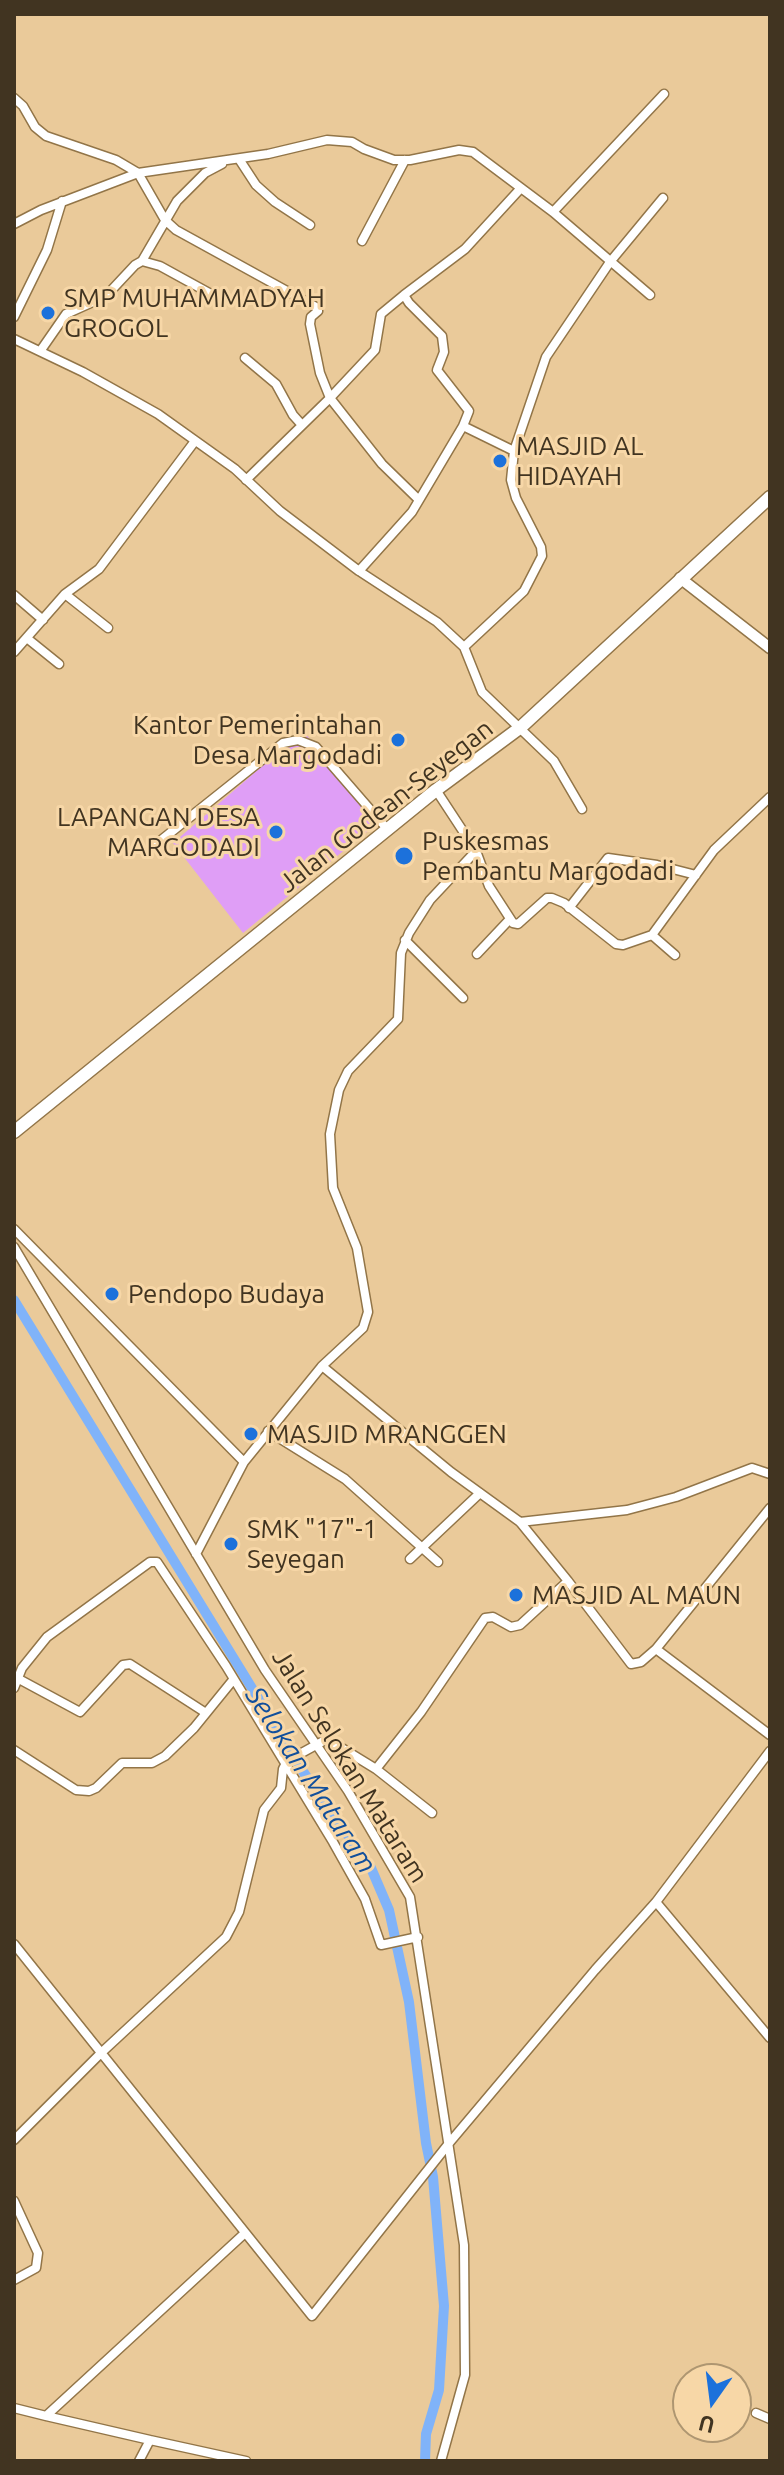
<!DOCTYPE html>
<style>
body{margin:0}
#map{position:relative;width:784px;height:2475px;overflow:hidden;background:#eaca9a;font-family:Ubuntu,sans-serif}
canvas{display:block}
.frame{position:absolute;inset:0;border:16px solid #413421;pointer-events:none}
.north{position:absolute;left:672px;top:2363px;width:80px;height:80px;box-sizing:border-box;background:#f7d7a7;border:2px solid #ae9671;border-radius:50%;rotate:194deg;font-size:22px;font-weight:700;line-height:32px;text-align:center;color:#413421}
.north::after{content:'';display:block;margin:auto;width:28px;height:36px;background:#1c71db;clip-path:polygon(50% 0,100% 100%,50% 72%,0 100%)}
</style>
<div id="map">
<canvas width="784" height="2475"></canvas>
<div class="frame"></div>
<div class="north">U</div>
</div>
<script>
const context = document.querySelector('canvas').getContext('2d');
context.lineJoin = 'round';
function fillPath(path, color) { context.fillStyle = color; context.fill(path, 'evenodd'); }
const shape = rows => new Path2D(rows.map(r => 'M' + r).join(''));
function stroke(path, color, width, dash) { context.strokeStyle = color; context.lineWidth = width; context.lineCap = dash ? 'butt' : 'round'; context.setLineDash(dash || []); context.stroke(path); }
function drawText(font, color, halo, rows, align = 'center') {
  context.font = font + ' Ubuntu,sans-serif'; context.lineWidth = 6; context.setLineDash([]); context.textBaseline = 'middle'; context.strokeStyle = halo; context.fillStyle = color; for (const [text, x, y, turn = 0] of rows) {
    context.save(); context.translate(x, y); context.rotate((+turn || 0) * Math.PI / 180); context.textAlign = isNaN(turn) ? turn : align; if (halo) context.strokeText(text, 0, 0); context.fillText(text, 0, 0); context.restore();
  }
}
fillPath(shape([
 [303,731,380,821,243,933,173,843]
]), '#df9ef6');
stroke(shape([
 [14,1300,304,1773,371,1868,389,1910,409,2002,426,2143,433,2177,444,2306,439,2390,426,2434,425,2461]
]), '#80b3f9', 10);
const minor = shape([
 [14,98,23,106,35,127,46,136,116,160,138,173,165,220,176,230,316,307,318,311,311,317,310,324,320,373,330,398,382,464,419,500],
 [239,159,256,185,275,202,310,225],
 [553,212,664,94],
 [14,224,41,210,138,173,268,154,327,140,352,142,364,149,394,160,410,160,459,150,473,152,553,212,650,295],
 [362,241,405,160],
 [142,261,177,201,205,173,222,164],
 [14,317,47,250,62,201],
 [14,339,83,372,158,414,235,469,280,511,359,571,437,622,464,647,482,692,554,761,582,809],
 [41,350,66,314,106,296,135,265,142,261,160,266,211,294],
 [245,358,276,384,293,415,302,425],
 [463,426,514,451],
 [246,480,330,398,375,350,381,314,404,295],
 [359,571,412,512,463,426,469,411,437,370,444,352,442,336,409,303,404,295,465,249,521,188],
 [65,594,99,569,195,441],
 [14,595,43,620],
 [28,639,59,664],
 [464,647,524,591,542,556,541,547,516,498,511,480,514,451,546,357,610,262,663,198],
 [14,652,65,594,108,628],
 [436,790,476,851,489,886,513,923,518,924,547,898,552,898,564,903,616,944,623,945,652,935,714,850,770,797],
 [155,845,283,743,298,740,316,747,388,830],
 [569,908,608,858,657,865,696,875],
 [652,935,675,955],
 [405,940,463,998],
 [477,954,510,919],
 [14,1229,244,1462],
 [14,1247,265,1670,348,1791,410,1897,464,2245,465,2375,441,2461],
 [322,1366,363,1328,368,1312,357,1248,333,1188,330,1134,339,1090,348,1071,398,1019,401,953,409,933,430,900,476,851],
 [268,1431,345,1479,438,1562],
 [520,1522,627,1510,676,1497,752,1468,770,1474],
 [410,1559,480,1493],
 [568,1581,631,1664,641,1662,656,1649,770,1735],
 [656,1649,770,1508],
 [17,1678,80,1712,123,1665,130,1664,206,1713],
 [14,1688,22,1668,47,1637,150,1562,157,1562,226,1666,333,1842,365,1899,381,1945,418,1937],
 [14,1750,76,1790,89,1791,96,1788,122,1763,152,1763,165,1756,194,1728,233,1680],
 [376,1769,432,1813],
 [656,1902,770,2038],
 [14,1944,312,2316,450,2142,595,1970,656,1902,770,1751],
 [14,2140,101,2053,226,1937,239,1912,264,1810,281,1788,283,1769,287,1761,327,1739,376,1769,421,1712,485,1618,493,1617,511,1627,520,1625,568,1581,520,1522,451,1472,322,1366,244,1462,196,1554],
 [14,2201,38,2253,36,2268,14,2280],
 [14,2408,46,2416],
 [756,2413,770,2419],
 [150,2440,246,2461],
 [139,2461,150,2440,46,2416,245,2233]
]);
const tertiary = shape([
 [680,578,770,648]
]);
const secondary = shape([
 [14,1132,436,790,521,727,770,497]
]);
stroke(minor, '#927548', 11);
stroke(tertiary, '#927548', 13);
stroke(secondary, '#927548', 15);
stroke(minor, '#fff', 8);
stroke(tertiary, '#fff', 10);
stroke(secondary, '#fff', 12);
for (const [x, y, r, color] of [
 [48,313,8,"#1c71db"],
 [500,461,8,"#1c71db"],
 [398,740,8,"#1c71db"],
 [276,832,8,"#1c71db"],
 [404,856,10,"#1c71db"],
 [112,1294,8,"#1c71db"],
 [251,1434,8,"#1c71db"],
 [231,1544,8,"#1c71db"],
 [516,1595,8,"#1c71db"]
]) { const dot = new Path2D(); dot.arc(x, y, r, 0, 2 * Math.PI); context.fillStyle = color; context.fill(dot); stroke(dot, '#f7d7a7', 3); }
drawText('26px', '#413421', '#f7d7a7', [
 ["SMP MUHAMMADYAH",64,298],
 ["GROGOL",64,328],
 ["MASJID AL",516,446],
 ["HIDAYAH",516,476],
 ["Kantor Pemerintahan",382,725,"right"],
 ["Desa Margodadi",382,755,"right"],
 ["LAPANGAN DESA",260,817,"right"],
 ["MARGODADI",260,847,"right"],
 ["Puskesmas",422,841],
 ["Pembantu Margodadi",422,871],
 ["Pendopo Budaya",128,1294],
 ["MASJID MRANGGEN",267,1434],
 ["SMK \"17\"-1",247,1529],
 ["Seyegan",247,1559],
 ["MASJID AL MAUN",532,1595]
], 'left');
drawText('26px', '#413421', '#f7d7a7', [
 ["Jalan Godean-Seyegan",386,806,-38],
 ["Jalan Selokan Mataram",350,1766,58]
]);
drawText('italic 28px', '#114f9c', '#f7d7a7', [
 ["Selokan Mataram",311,1780,57]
]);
</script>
